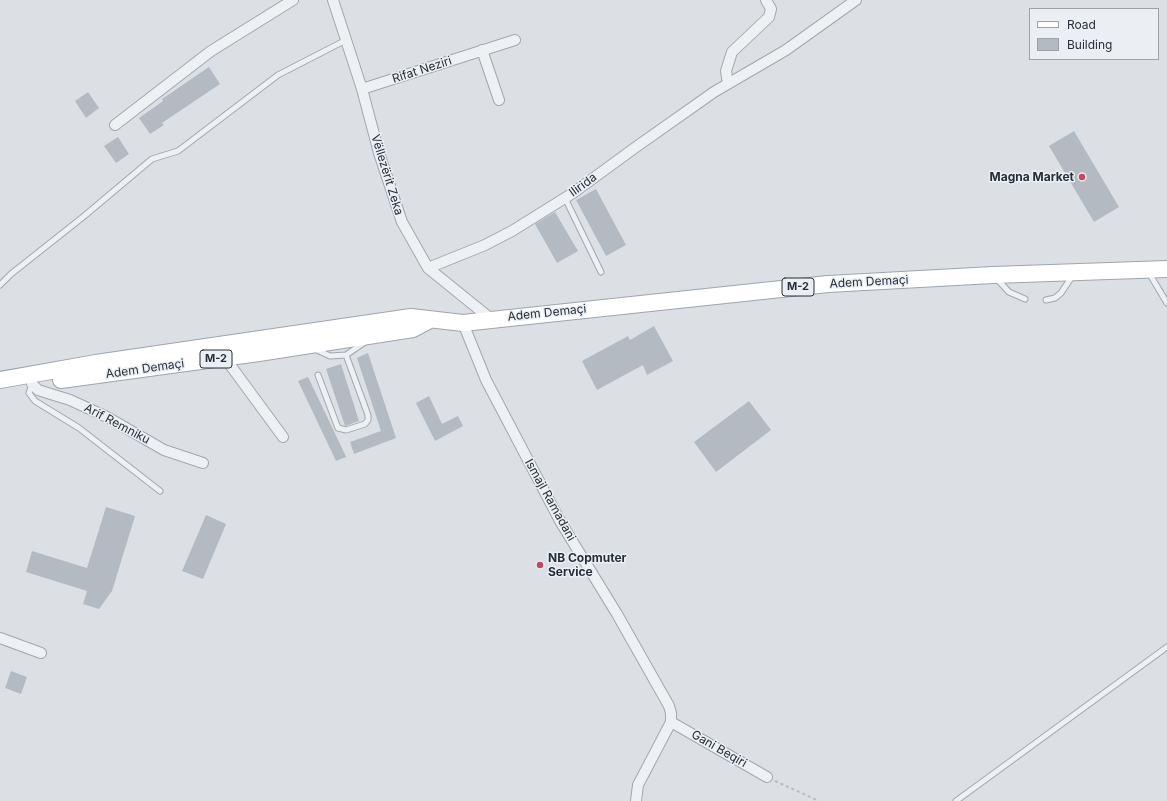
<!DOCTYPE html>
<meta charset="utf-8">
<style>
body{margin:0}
#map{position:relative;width:1167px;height:801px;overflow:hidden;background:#dce0e5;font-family:Inter,sans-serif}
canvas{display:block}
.legend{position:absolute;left:1029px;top:8px;width:130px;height:52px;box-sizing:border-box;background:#ebeff3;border:1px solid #9da2a9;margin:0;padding:5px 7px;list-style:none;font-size:12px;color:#272f3a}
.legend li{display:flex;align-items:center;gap:8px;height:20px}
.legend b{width:20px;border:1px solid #9da2a9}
</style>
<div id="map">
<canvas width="1167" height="801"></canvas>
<ul class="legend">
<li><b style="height:5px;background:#fff"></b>Road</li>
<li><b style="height:11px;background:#b4bac1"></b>Building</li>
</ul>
</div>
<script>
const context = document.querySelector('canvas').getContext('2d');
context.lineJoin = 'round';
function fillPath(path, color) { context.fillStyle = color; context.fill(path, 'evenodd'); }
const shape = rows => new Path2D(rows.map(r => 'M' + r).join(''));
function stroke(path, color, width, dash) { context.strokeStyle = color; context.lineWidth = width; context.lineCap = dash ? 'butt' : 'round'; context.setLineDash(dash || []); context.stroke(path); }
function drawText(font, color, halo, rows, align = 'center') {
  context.font = font + ' Inter,sans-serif'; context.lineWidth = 3; context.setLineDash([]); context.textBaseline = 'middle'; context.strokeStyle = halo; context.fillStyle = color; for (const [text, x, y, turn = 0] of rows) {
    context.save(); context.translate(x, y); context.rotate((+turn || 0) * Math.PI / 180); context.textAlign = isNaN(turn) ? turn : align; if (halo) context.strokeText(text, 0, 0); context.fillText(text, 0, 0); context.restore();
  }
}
fillPath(shape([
 [209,67,220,84,162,123,164,125,150,134,139,118,163,101,162,99],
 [88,92,99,108,86,118,75,101],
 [1074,131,1119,207,1094,222,1049,146],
 [118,137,129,154,116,163,104,146],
 [596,189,626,245,606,256,576,200],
 [555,212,578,251,557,263,535,224],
 [654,326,673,361,647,375,643,365,597,390,582,361,628,336,630,340],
 [368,353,396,438,354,454,350,442,381,431,357,358],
 [341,364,359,421,345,426,326,369],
 [308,377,342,448,346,457,336,461,298,381],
 [429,396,442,424,458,416,463,426,435,441,416,403],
 [749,401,771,430,716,472,694,442],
 [106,507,135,516,112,591,99,609,83,604,87,591,26,572,32,551,87,568],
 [206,515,226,524,203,579,182,571],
 [11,671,27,677,21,694,5,688]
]), '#b4bac1');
const service = shape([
 [565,198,601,272],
 [1149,273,1167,303],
 [996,278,1009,292,1025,299],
 [0,285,11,274,83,217,152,159,178,151,278,75,346,40],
 [1046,300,1055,298,1061,293,1073,275],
 [315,349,330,356,346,355,365,342],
 [318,375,338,428,346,430,365,424,368,420,368,415,346,355],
 [32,384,29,393,35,401,79,428,160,491],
 [956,801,1167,647]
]);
const minor = shape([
 [333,0,362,89,379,153,402,222,428,268,491,319],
 [482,50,499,100],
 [728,84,726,71,732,52,769,17,771,9,766,0],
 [362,89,515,40],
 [115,125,211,51,293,0],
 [428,268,485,245,512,231,573,193,636,147,714,92,786,50,856,0],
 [463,323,486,380,560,521,617,614,669,706,671,713,671,722,638,785,636,801],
 [225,358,283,437],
 [32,384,38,390,70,400,107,417,164,450,203,463],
 [0,638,41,653],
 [671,722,767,777]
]);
const primary = shape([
 [0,380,96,363,411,317,463,323,828,284,993,275,1167,269],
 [61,380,259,353,413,329,430,320]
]);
stroke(service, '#a2a7ae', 7);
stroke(minor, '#a2a7ae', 12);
stroke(primary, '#9ca5b0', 18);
stroke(shape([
 [775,781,819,801]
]), '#b6bbc0', 2, [3, 3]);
stroke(service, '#eef1f4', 5);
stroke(minor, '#eef1f4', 10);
stroke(primary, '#fff', 16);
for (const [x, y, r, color] of [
 [1082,177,4,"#c34862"],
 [540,565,4,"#c34862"]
]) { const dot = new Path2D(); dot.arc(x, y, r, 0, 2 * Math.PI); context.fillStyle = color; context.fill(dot); stroke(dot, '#ebeff3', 1.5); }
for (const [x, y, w] of [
 [798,287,32],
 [216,359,32]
]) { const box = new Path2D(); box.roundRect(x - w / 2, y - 9, w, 18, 3); context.fillStyle = '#ebeff3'; context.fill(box); stroke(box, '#272f3a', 1); }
drawText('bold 11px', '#272f3a', null, [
 ["M-2",798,287],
 ["M-2",216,359]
]);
drawText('12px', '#272f3a', '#ebeff3', [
 ["Rifat Neziri",422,70,-18],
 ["Vëllezërit Zeka",387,175,73],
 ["Ilirida",583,185,-36],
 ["Adem Demaçi",869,282,-3],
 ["Adem Demaçi",547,313,-6],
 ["Adem Demaçi",145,369,-8],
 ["Arif Remniku",117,424,28],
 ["Ismajl Ramadani",550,500,61],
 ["Gani Beqiri",719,749,30]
]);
drawText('bold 12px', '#272f3a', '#ebeff3', [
 ["Magna Market",1074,177],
 ["NB Copmuter",548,558,"left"],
 ["Service",548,572,"left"]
], 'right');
</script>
